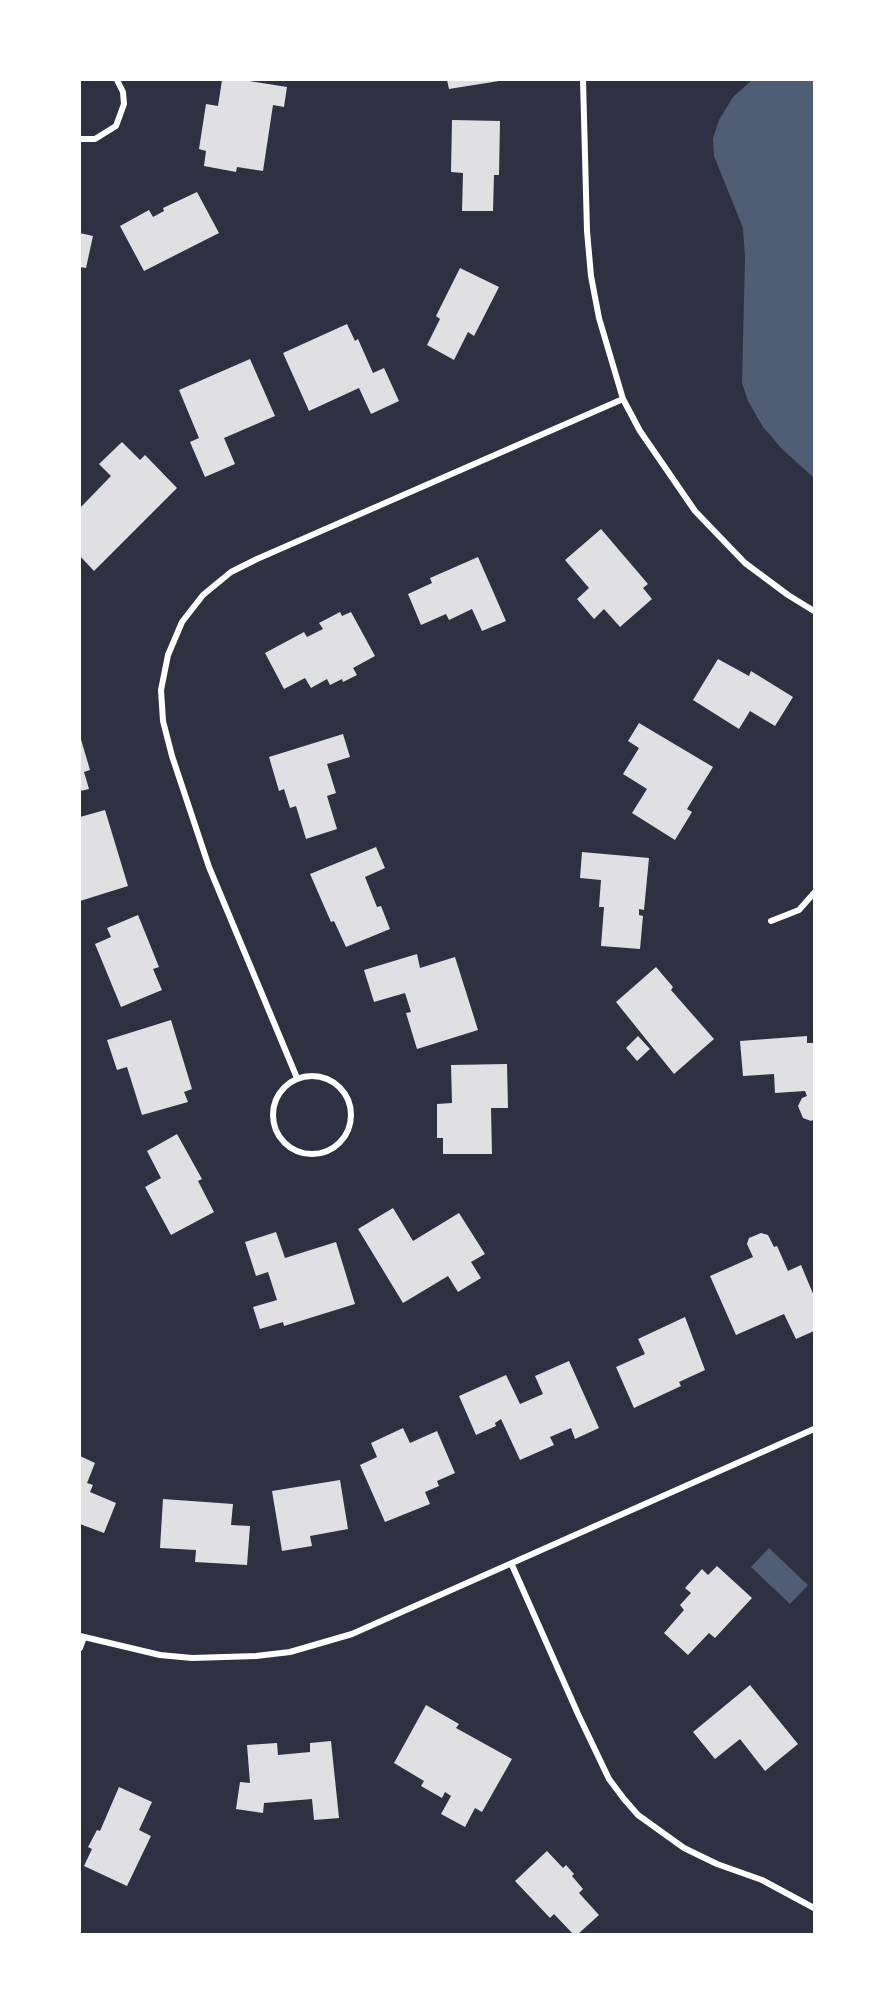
<!DOCTYPE html>
<style>
body{margin:0}
#map{position:relative;width:894px;height:2014px;overflow:hidden;background:#2d3142;font-family:"Source Sans 3",sans-serif}
canvas{display:block}
.frame{position:absolute;inset:0;border:81px solid #fff;pointer-events:none}
</style>
<div id="map">
<canvas width="894" height="2014"></canvas>
<div class="frame"></div>
</div>
<script>
const context = document.querySelector('canvas').getContext('2d');
context.lineJoin = 'round';
function fillPath(path, color) { context.fillStyle = color; context.fill(path, 'evenodd'); }
const shape = rows => new Path2D(rows.map(r => 'M' + r).join(''));
function stroke(path, color, width, dash) { context.strokeStyle = color; context.lineWidth = width; context.lineCap = dash ? 'butt' : 'round'; context.setLineDash(dash || []); context.stroke(path); }
fillPath(shape([
 [752,80,814,80,814,478,782,449,763,427,748,401,742,383,745,257,743,228,714,156,713,138,719,120,733,97],
 [769,1548,808,1585,790,1604,751,1567]
]), '#4f5d75');
fillPath(shape([
 [222,80,243,80,287,87,284,107,273,105,263,171,237,167,236,172,204,166,206,151,199,149,206,104,218,106],
 [447,80,499,80,499,81,449,89],
 [452,120,500,121,499,175,494,175,493,211,462,211,463,173,451,172],
 [197,192,219,233,144,271,120,226,149,210,153,217,164,211,163,208],
 [80,233,93,236,86,268,80,267],
 [460,268,499,287,474,336,468,332,454,360,427,345,440,319,436,316],
 [347,324,355,341,358,339,373,373,384,368,399,401,371,414,359,388,309,411,283,353],
 [250,359,275,416,224,438,235,464,205,477,190,442,199,438,179,390],
 [122,442,140,460,145,455,177,488,94,571,80,556,80,508,111,476,99,464],
 [601,529,648,584,643,588,652,599,620,627,604,609,594,619,577,599,589,588,565,560],
 [478,557,506,621,482,631,472,609,449,620,446,614,421,625,408,594,432,583,430,578],
 [340,612,342,616,351,612,375,656,353,668,357,675,343,682,342,679,330,685,327,679,311,688,305,678,284,689,265,653,304,632,307,637,323,629,319,623],
 [718,659,749,676,751,671,793,697,775,726,750,711,739,729,693,700],
 [639,723,713,767,687,809,692,812,675,840,632,813,647,789,623,774,639,748,628,741],
 [343,734,350,757,327,764,336,793,327,796,337,829,306,839,296,806,290,808,284,789,279,791,269,757],
 [80,736,90,770,84,772,89,789,80,791],
 [105,810,128,886,80,901,80,817],
 [376,847,385,868,365,877,377,907,381,906,390,929,346,947,334,921,331,922,310,874],
 [582,852,649,858,644,910,639,909,639,915,643,916,640,949,601,946,604,907,599,907,601,880,580,878],
 [138,915,159,967,153,969,162,990,121,1007,95,944,111,937,107,928],
 [417,954,420,968,455,957,478,1030,417,1049,406,1013,411,1012,405,993,374,1002,364,970],
 [656,967,673,987,671,990,714,1039,674,1074,616,1002],
 [171,1020,192,1089,184,1092,188,1102,142,1115,127,1067,117,1070,107,1040],
 [638,1036,650,1049,637,1061,626,1048],
 [807,1036,807,1043,814,1043,814,1119,811,1121,803,1118,798,1106,802,1098,807,1096,805,1091,775,1093,774,1074,743,1076,740,1041],
 [507,1064,508,1108,491,1108,492,1154,443,1154,443,1138,437,1138,437,1104,452,1103,451,1065],
 [177,1134,202,1179,198,1181,214,1212,171,1235,145,1187,161,1178,147,1151],
 [393,1208,413,1241,459,1213,485,1254,471,1262,481,1278,458,1292,448,1276,403,1303,358,1229],
 [276,1232,285,1258,336,1242,355,1304,284,1326,283,1322,260,1329,253,1307,277,1300,268,1272,256,1276,245,1242],
 [761,1233,768,1235,774,1247,777,1246,788,1271,801,1265,814,1296,814,1331,796,1339,784,1314,736,1335,710,1276,753,1257,747,1244,749,1238],
 [685,1317,705,1370,679,1382,681,1386,634,1408,616,1367,645,1354,638,1339],
 [569,1361,599,1428,575,1439,571,1428,550,1437,554,1445,520,1460,501,1419,495,1423,496,1426,476,1435,459,1396,506,1375,520,1404,543,1394,535,1376],
 [403,1428,410,1443,437,1431,455,1473,437,1481,439,1486,425,1492,430,1504,385,1522,360,1465,377,1457,371,1443],
 [80,1456,95,1463,87,1483,93,1485,90,1492,116,1503,104,1533,80,1524],
 [340,1480,348,1529,310,1536,312,1546,282,1551,272,1491],
 [163,1499,233,1504,231,1525,250,1526,247,1565,195,1562,196,1550,160,1548],
 [717,1566,752,1598,715,1638,709,1633,688,1655,664,1633,684,1610,680,1605,691,1593,685,1588,702,1569,708,1575],
 [750,1685,798,1744,765,1771,740,1739,715,1759,693,1732],
 [426,1705,459,1724,456,1728,512,1759,482,1812,475,1808,465,1827,441,1814,451,1796,445,1792,442,1798,421,1786,424,1781,394,1763],
 [331,1741,339,1818,314,1820,312,1799,264,1803,263,1813,236,1809,240,1782,250,1783,247,1745,277,1743,278,1755,310,1752,310,1743],
 [119,1787,152,1802,139,1830,151,1836,127,1886,84,1866,92,1849,88,1847,97,1830,100,1831],
 [547,1851,563,1868,566,1865,574,1874,572,1876,583,1889,579,1893,599,1915,578,1934,573,1934,554,1914,550,1918,515,1881]
]), '#e0e0e3');
stroke(shape([
 [583,80,587,231,591,276,599,318,623,399,640,431,695,511,745,563,788,595,814,611],
 [80,139,95,139,116,126,124,104,123,92,117,80],
 [771,921,799,910,814,893],
 '273 1115a39 39 0 1 1 78 0a39 39 0 1 1-78 0Z',
 [297,1078,209,867,172,756,163,721,161,690,168,655,182,622,203,595,231,572,257,559,623,399],
 [512,1565,578,1714,609,1779,624,1799,638,1815,684,1848,717,1864,762,1880,814,1908],
 [80,1636,160,1655,192,1658,256,1656,290,1652,352,1634,814,1429],
 [80,1648,84,1637]
]), '#fff', 6);
</script>
